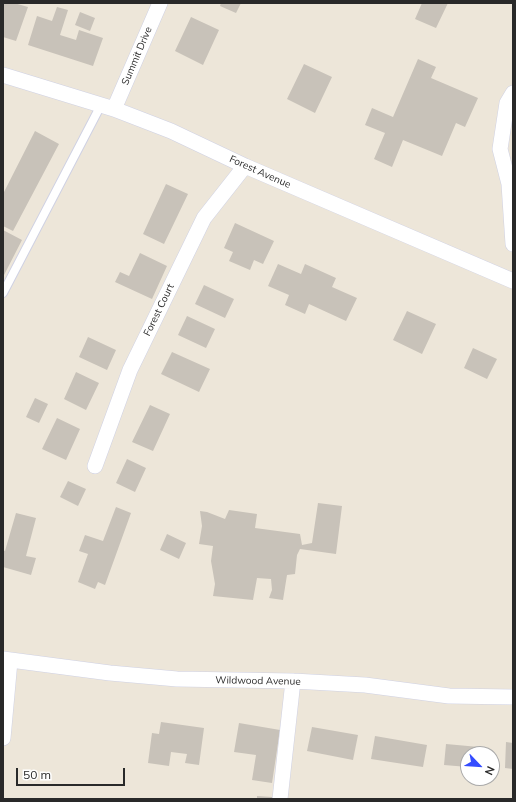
<!DOCTYPE html>
<style>
body{margin:0}
#map{position:relative;width:516px;height:802px;overflow:hidden;background:#ede6d9;font-family:Mulish,sans-serif}
canvas{display:block}
.frame{position:absolute;inset:0;border:4px solid #292929;pointer-events:none}
.north{position:absolute;left:460px;top:746px;width:40px;height:40px;box-sizing:border-box;background:#fff;border:1px solid #a9a9a9;border-radius:50%;rotate:115deg;font-size:11px;font-weight:700;line-height:16px;text-align:center;color:#292929}
.north::after{content:'';display:block;margin:auto;width:14px;height:18px;background:#344cff;clip-path:polygon(50% 0,100% 100%,50% 72%,0 100%)}
.scale{position:absolute;left:16px;top:768px;width:109px;height:18px;box-sizing:border-box;border:2px solid #292929;border-top:0;padding-left:5px;font-size:12px;line-height:14px;white-space:nowrap;color:#292929;-webkit-text-stroke:3px #fff;paint-order:stroke}
</style>
<div id="map">
<canvas width="516" height="802"></canvas>
<div class="frame"></div>
<div class="north">N</div>
<div class="scale">50 m</div>
</div>
<script>
const context = document.querySelector('canvas').getContext('2d');
context.lineJoin = 'round';
function fillPath(path, color) { context.fillStyle = color; context.fill(path, 'evenodd'); }
const shape = rows => new Path2D(rows.map(r => 'M' + r).join(''));
function stroke(path, color, width, dash) { context.strokeStyle = color; context.lineWidth = width; context.lineCap = dash ? 'butt' : 'round'; context.setLineDash(dash || []); context.stroke(path); }
function drawText(font, color, halo, rows, align = 'center') {
  context.font = font + ' Mulish,sans-serif'; context.lineWidth = 3; context.setLineDash([]); context.textBaseline = 'middle'; context.strokeStyle = halo; context.fillStyle = color; for (const [text, x, y, turn = 0] of rows) {
    context.save(); context.translate(x, y); context.rotate((+turn || 0) * Math.PI / 180); context.textAlign = isNaN(turn) ? turn : align; if (halo) context.strokeText(text, 0, 0); context.fillText(text, 0, 0); context.restore();
  }
}
fillPath(shape([
 [3,3,14,3,28,7,16,41,3,37],
 [221,3,241,3,236,13,220,6],
 [422,3,448,3,436,28,415,19],
 [57,7,68,10,60,35,76,40,79,30,103,38,93,66,28,45,37,16,52,21],
 [80,12,95,18,90,31,75,25],
 [191,17,219,30,203,65,175,51],
 [418,59,436,67,431,78,478,98,465,127,456,123,442,156,403,140,392,167,374,159,385,133,365,125,372,108,393,117],
 [304,64,332,77,315,113,287,99],
 [35,131,59,144,13,231,3,226,3,194],
 [166,184,188,194,164,244,143,234],
 [235,223,274,241,263,264,254,260,250,270,229,261,233,252,224,248],
 [3,230,22,240,3,277],
 [140,253,167,266,152,299,115,282,120,272,129,276],
 [278,264,301,274,305,264,336,278,332,287,357,298,346,321,309,304,305,314,285,305,289,295,268,286],
 [204,285,234,299,225,318,195,304],
 [407,311,436,324,422,354,393,340],
 [187,316,215,329,206,348,178,335],
 [88,337,116,350,107,370,79,357],
 [473,348,497,359,487,379,464,368],
 [172,352,210,369,199,392,161,374],
 [76,372,99,383,86,410,64,399],
 [35,398,48,404,39,423,26,417],
 [150,405,170,414,153,451,132,442],
 [57,418,80,429,66,460,42,449],
 [127,459,146,468,135,492,116,483],
 [68,481,86,489,78,506,60,497],
 [318,503,342,506,336,554,300,549,297,555,295,574,287,575,283,600,269,598,272,590,271,579,257,578,253,600,213,596,215,584,211,561,213,546,199,544,202,526,200,511,207,512,225,519,229,510,257,514,255,528,300,534,302,545,312,543],
 [116,507,131,513,105,585,98,582,95,589,78,582,88,554,79,551,85,535,103,541],
 [16,513,36,518,26,556,36,558,31,575,3,567,3,550,5,551],
 [167,534,186,543,179,559,160,550],
 [161,722,204,728,199,765,185,763,187,754,171,752,169,766,148,763,152,733,159,734],
 [239,723,280,730,272,783,252,780,256,755,234,752],
 [312,727,358,735,353,760,307,751],
 [375,736,427,745,423,767,371,759],
 [506,742,513,743,513,769,505,768],
 [446,744,479,747,478,754,468,754,468,767,444,765],
 [257,796,272,797,272,799,257,799]
]), '#c8c2b9');
const lane = shape([
 [3,293,101,105]
]);
const street = shape([
 [3,75,114,109,171,131,245,166,513,281],
 [513,93,507,103,500,149,509,184,513,244],
 [114,109,160,3],
 [95,466,130,370,204,218,245,166],
 [3,659,110,673,177,679,293,681,365,685,449,696,513,697],
 [3,738,10,661],
 [280,799,293,681]
]);
stroke(lane, '#cfd1e3', 10);
stroke(street, '#cfd1e3', 16);
stroke(lane, '#fff', 8);
stroke(street, '#fff', 15);
drawText('10px', '#292929', '#fff', [
 ["Summit Drive",137,56,-67],
 ["Forest Avenue",260,172,24],
 ["Forest Court",159,310,-64],
 ["Wildwood Avenue",258,681,1]
]);
</script>
